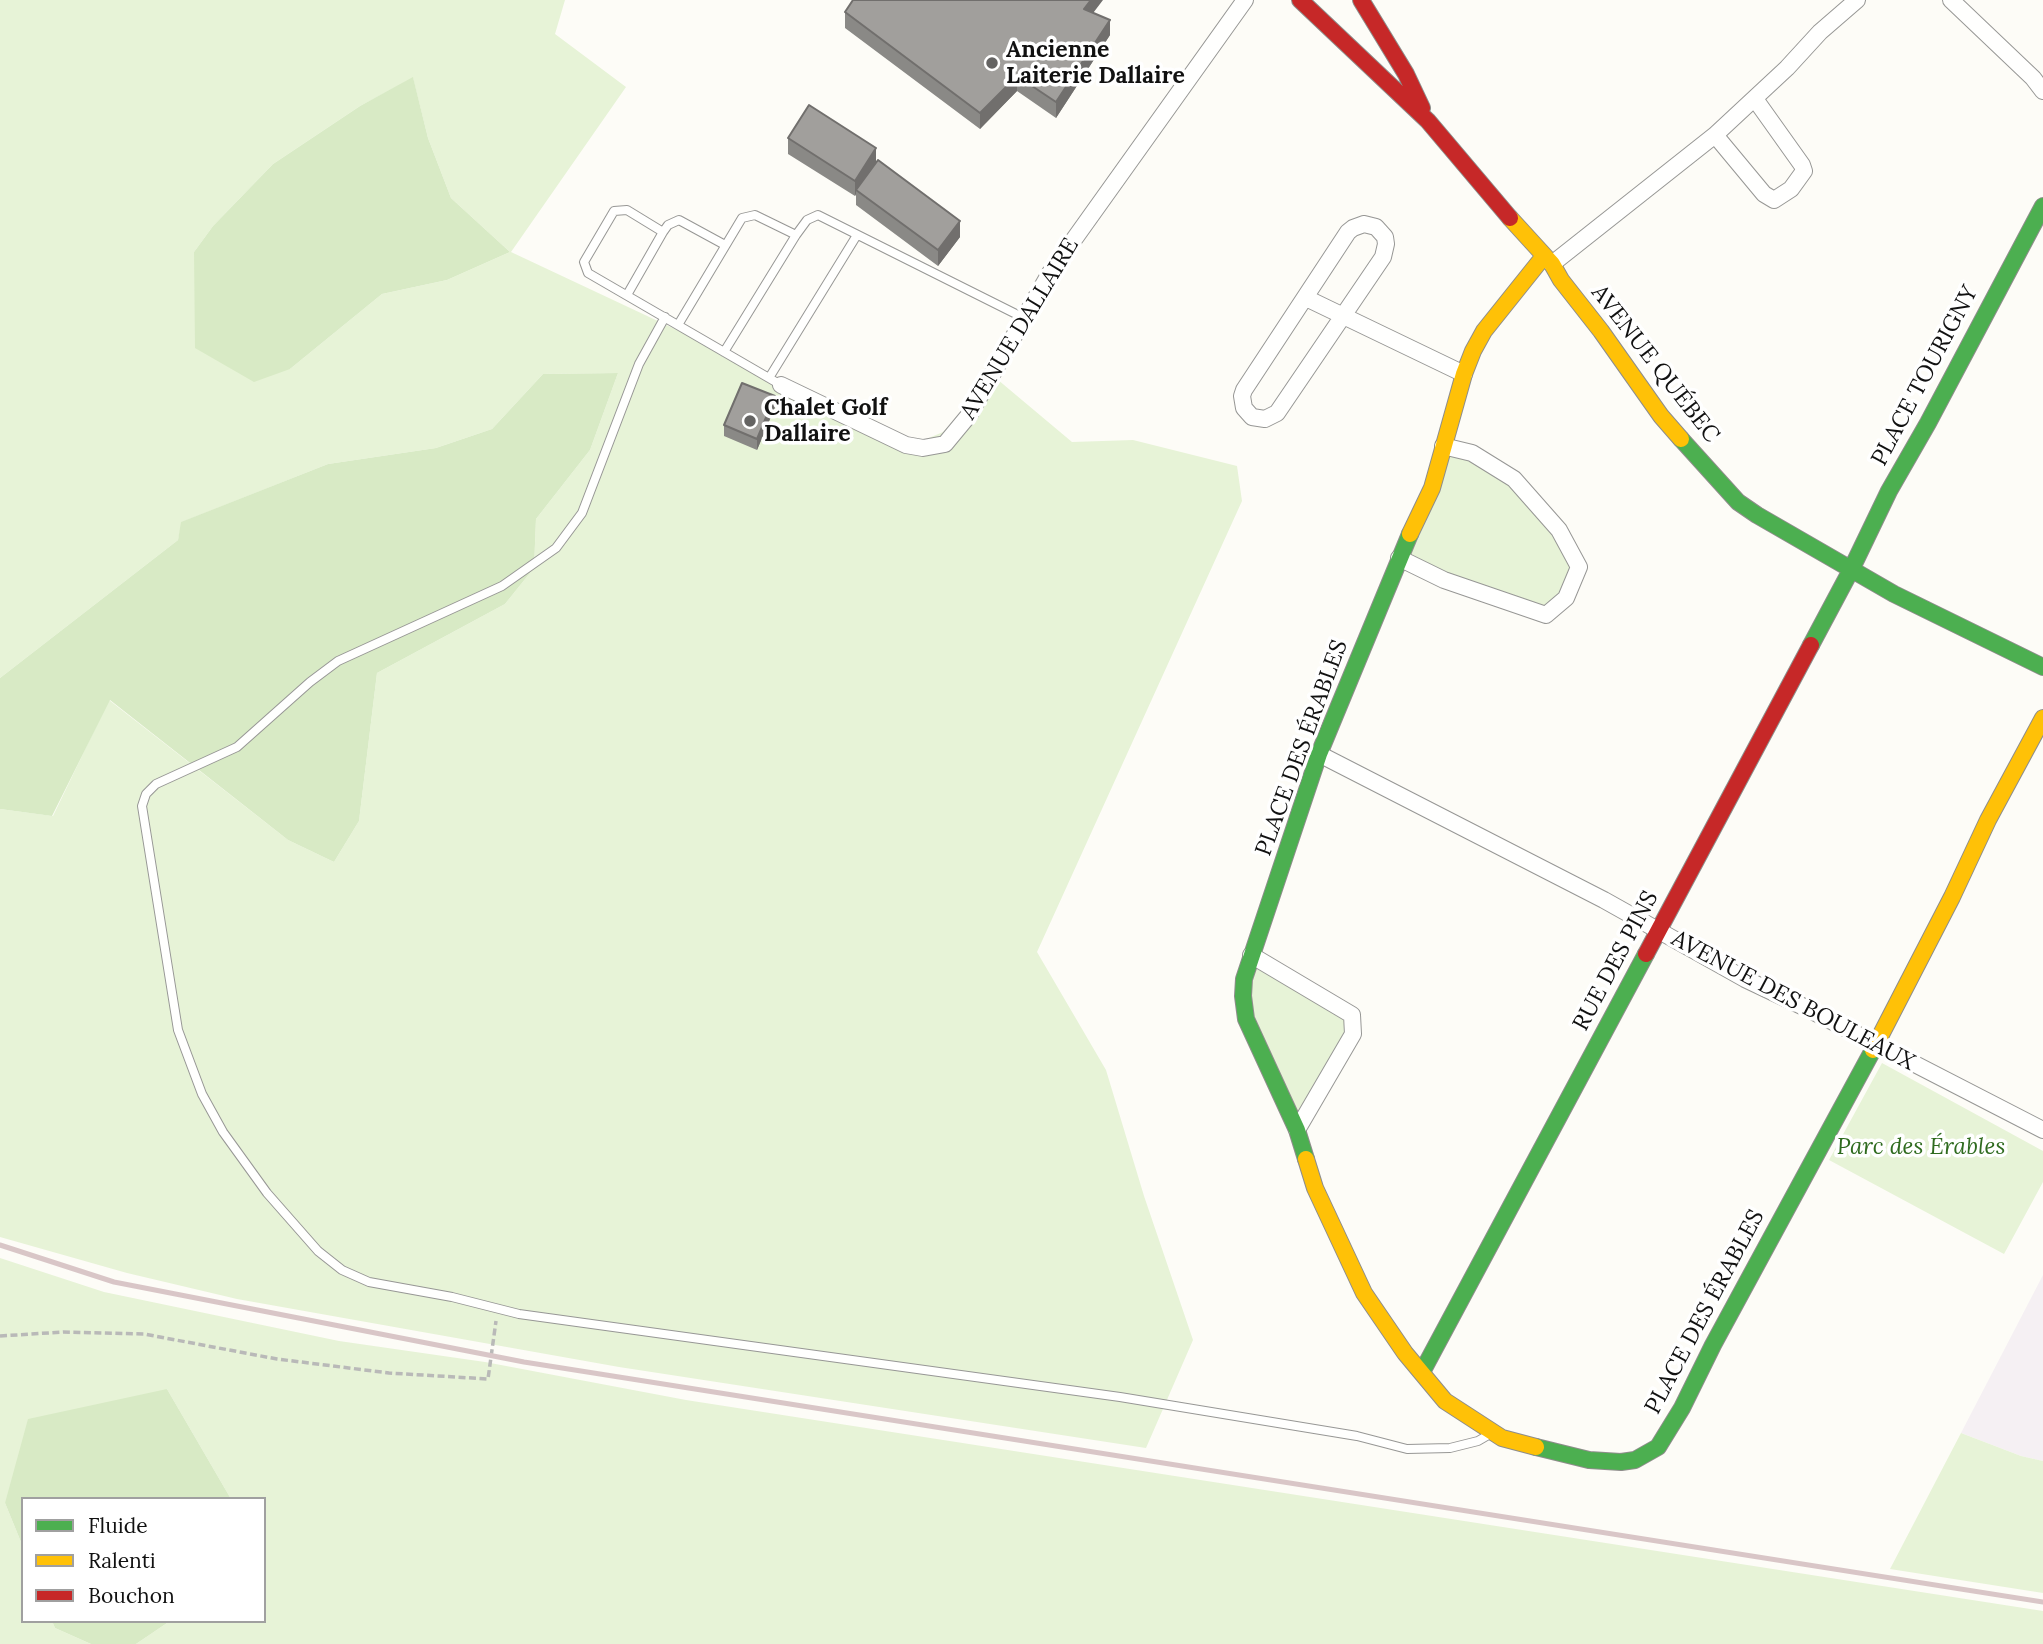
<!DOCTYPE html>
<meta charset="utf-8">
<style>
body{margin:0}
#map{position:relative;width:2043px;height:1644px;overflow:hidden;background:#fdfcf7;font-family:Lora,serif}
canvas{display:block}
.legend{position:absolute;left:21px;top:1497px;width:245px;height:126px;box-sizing:border-box;background:#fff;border:2px solid #a0a0a0;margin:0;padding:9px 12px;list-style:none;font-size:21px;color:#111}
.legend li{display:flex;align-items:center;gap:14px;height:35px}
.legend b{width:35px;border:2px solid #a0a0a0}
</style>
<div id="map">
<canvas width="2043" height="1644"></canvas>
<ul class="legend">
<li><b style="height:9px;background:#4caf50"></b>Fluide</li>
<li><b style="height:9px;background:#ffc107"></b>Ralenti</li>
<li><b style="height:9px;background:#c62828"></b>Bouchon</li>
</ul>
</div>
<script>
const context = document.querySelector('canvas').getContext('2d');
context.lineJoin = 'round';
function fillPath(path, color) { context.fillStyle = color; context.fill(path, 'evenodd'); }
const shape = rows => new Path2D(rows.map(r => 'M' + r).join(''));
function stroke(path, color, width, dash) { context.strokeStyle = color; context.lineWidth = width; context.lineCap = dash ? 'butt' : 'round'; context.setLineDash(dash || []); context.stroke(path); }
function drawText(font, color, halo, rows, align = 'center') {
  context.font = font + ' Lora,serif'; context.lineWidth = 7; context.setLineDash([]); context.textBaseline = 'middle'; context.strokeStyle = halo; context.fillStyle = color; for (const [text, x, y, turn = 0] of rows) {
    context.save(); context.translate(x, y); context.rotate((+turn || 0) * Math.PI / 180); context.textAlign = isNaN(turn) ? turn : align; if (halo) context.strokeText(text, 0, 0); context.fillText(text, 0, 0); context.restore();
  }
}
fillPath(shape([
 [2043,1275,2043,1461,2021,1456,1961,1433]
]), '#f5f0f3');
fillPath(shape([
 [0,0,565,0,555,34,626,87,511,252,909,439,924,440,943,432,964,410,985,369,1072,442,1133,440,1237,466,1242,501,1037,952,1106,1070,1144,1196,1193,1340,1146,1448,619,1367,237,1299,127,1273,0,1237,0,809,53,816,109,700,288,840,334,862,359,821,377,673,505,604,534,568,536,519,590,450,618,373,543,374,492,429,436,448,328,464,182,522,178,540,0,678],
 [413,78,428,138,451,198,510,252,447,280,382,294,290,369,194,252,213,226,273,164,360,106],
 [1443,446,1514,479,1579,567,1546,615,1399,558],
 [1251,955,1336,1005,1353,1034,1297,1130,1243,996],
 [1882,1063,2043,1151,2043,1182,2004,1254,1829,1160],
 [0,1258,104,1292,339,1341,485,1362,686,1400,2043,1611,2043,1644,136,1644,170,1621,264,1621,264,1499,231,1499,167,1389,5,1503,23,1547,23,1621,52,1621,55,1628,91,1644,0,1644],
 [1961,1433,2021,1456,2043,1461,2043,1593,1890,1569]
]), '#e7f3d7');
fillPath(shape([
 [413,77,428,138,451,198,510,252,447,280,382,294,290,369,254,382,195,348,194,252,213,226,273,164,360,106],
 [618,373,590,450,536,519,534,568,505,604,377,673,359,821,334,862,288,840,110,700,52,816,0,809,0,678,178,540,181,522,328,464,436,448,492,429,543,374],
 [167,1389,231,1499,23,1499,23,1547,5,1503,28,1419],
 [52,1621,170,1621,136,1644,91,1644,55,1628]
]), '#d8eac5');
const lane = shape([
 [725,245,679,220,668,225,663,232,627,210,614,211,584,262,588,273,781,385],
 [627,295,663,232],
 [665,317,639,364,582,513,556,548,502,586,338,661,310,682,237,747,156,784,146,794,142,806,178,1030,202,1094,223,1132,267,1193,318,1251,342,1270,369,1282,452,1297,519,1314,1120,1397,1357,1436,1407,1449,1450,1448,1478,1441,1490,1434],
 [678,325,742,218,755,215,796,235,807,220,818,215,1024,318],
 [724,352,796,235],
 [769,378,857,235]
]);
const street = shape([
 [1951,0,2033,78,2043,91],
 [1715,135,1764,194,1774,200,1791,189,1804,171,1802,165,1755,99],
 [1364,224,1376,227,1385,237,1386,244,1383,257,1277,413,1265,419,1252,417,1244,408,1242,396,1244,390,1348,232,1353,228,1364,224],
 [1552,264,1715,135,1787,68,1820,32,1857,0],
 [1306,298,1464,374],
 [781,385,906,445,923,448,945,444,969,415,1050,273,1245,0],
 [1399,558,1444,580,1546,615,1566,598,1579,567,1559,530,1514,479,1472,453,1443,446],
 [1319,754,1604,900,1745,979,1806,1008,2043,1130],
 [1251,955,1352,1015,1353,1034,1297,1130]
]);
const fast = shape([
 [1681,439,1738,502,1757,515,1894,594,2043,667],
 [1811,645,1851,570,1889,491,1928,423,2043,206],
 [1306,1159,1297,1130,1246,1019,1243,996,1244,979,1319,754,1410,534],
 [1422,1372,1646,954],
 [1536,1447,1589,1460,1621,1462,1635,1460,1658,1447,1682,1408,1713,1345,1873,1050]
]);
const slow = shape([
 [1510,218,1552,264,1561,280,1601,331,1661,416,1681,439],
 [1410,534,1432,488,1464,374,1473,351,1484,331,1544,256],
 [1873,1050,1952,897,1988,820,2043,718],
 [1306,1159,1315,1188,1364,1293,1405,1353,1445,1401,1502,1438,1536,1447]
]);
const jam = shape([
 [1300,0,1428,121,1510,218],
 [1361,0,1406,74,1422,108],
 [1646,954,1811,645]
]);
stroke(lane, '#979795', 10);
stroke(street, '#979795', 18);
stroke(fast, '#8e8d8b', 18);
stroke(slow, '#8e8d8b', 18);
stroke(jam, '#8e8d8b', 18);
stroke(shape([
 [0,1336,63,1332,144,1334,277,1359,389,1373,488,1379,496,1321]
]), '#b9b9b8', 3.5, [7, 3.5]);
stroke(lane, '#fffffe', 8);
stroke(street, '#fffffe', 16);
stroke(fast, '#4caf50', 16);
stroke(slow, '#ffc107', 16);
stroke(jam, '#c62828', 16);
stroke(shape([
 [0,1245,114,1282,524,1362,2043,1602]
]), '#d9c6c7', 5);
fillPath(shape([
 [845,12,1093,13,1110,35,1056,118,1017,91,980,129,845,28],
 [788,138,876,163,960,237,938,266,856,205,856,194,855,196,788,154],
 [775,407,757,450,724,436,724,425]
]), '#8a8986');
fillPath(shape([
 [1091,0,1103,0,1084,25,1084,9],
 [1110,20,1110,35,1056,118,1056,102],
 [1017,76,1017,91,980,129,980,113],
 [876,148,876,163,856,190,856,194,855,196,855,181],
 [960,221,960,237,938,266,938,250],
 [775,396,775,407,757,450,757,439]
]), '#716f6d');
const building = shape([
 [853,0,1091,0,1084,9,1110,20,1056,102,1017,76,980,113,845,12,853,0],
 [809,105,876,148,855,181,788,138,809,105],
 [878,160,960,221,938,250,856,190,878,160],
 [742,383,775,396,757,439,724,425,742,383]
]);
fillPath(building, '#a19f9c');
stroke(building, '#716f6d', 2);
for (const [x, y, r, color] of [
 [992,63,7,"#646362"],
 [750,421,7,"#646362"]
]) { const dot = new Path2D(); dot.arc(x, y, r, 0, 2 * Math.PI); context.fillStyle = color; context.fill(dot); stroke(dot, '#fff', 2.5); }
drawText('bold 23px', '#111', '#fff', [
 ["Ancienne",1006,50],
 ["Laiterie Dallaire",1006,76],
 ["Chalet Golf",764,408],
 ["Dallaire",764,434]
], 'left');
drawText('23px', '#111', '#fff', [
 ["AVENUE DALLAIRE",1020,329,-59],
 ["AVENUE QUÉBEC",1655,364,52],
 ["PLACE TOURIGNY",1925,376,-62],
 ["PLACE DES ÉRABLES",1302,748,-70],
 ["RUE DES PINS",1616,961,-62],
 ["AVENUE DES BOULEAUX",1793,1001,28],
 ["PLACE DES ÉRABLES",1705,1312,-62]
]);
drawText('italic 23px', '#2f6b1f', '#fff', [
 ["Parc des Érables",1921,1147]
]);
</script>
